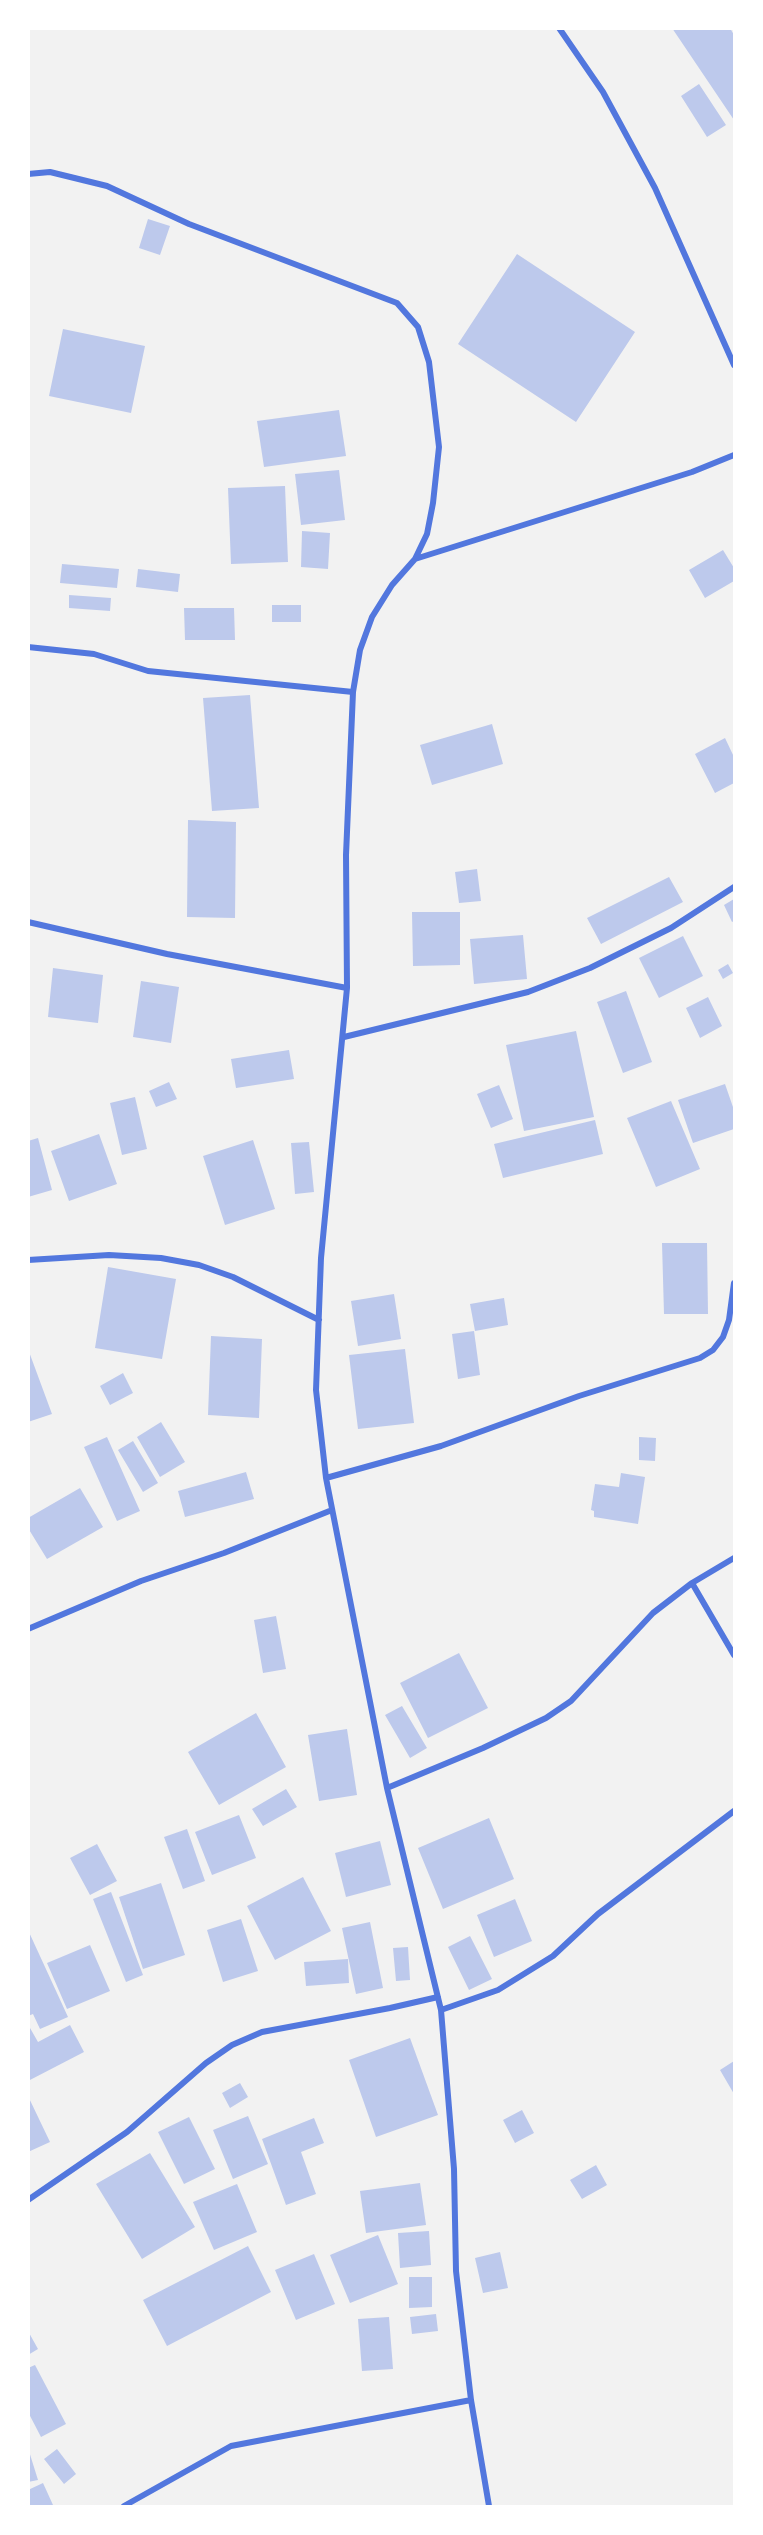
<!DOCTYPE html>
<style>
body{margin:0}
#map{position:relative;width:763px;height:2535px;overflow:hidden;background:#f2f2f2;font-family:Raleway,sans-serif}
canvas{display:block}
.frame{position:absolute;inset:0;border:30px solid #fff;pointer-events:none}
</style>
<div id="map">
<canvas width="763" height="2535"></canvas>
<div class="frame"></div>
</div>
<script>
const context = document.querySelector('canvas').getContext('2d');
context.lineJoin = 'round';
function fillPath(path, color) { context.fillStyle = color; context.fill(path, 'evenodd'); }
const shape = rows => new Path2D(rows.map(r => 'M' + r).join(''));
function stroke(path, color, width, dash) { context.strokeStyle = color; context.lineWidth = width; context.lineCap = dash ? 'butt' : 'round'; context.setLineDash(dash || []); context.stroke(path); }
fillPath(shape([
 [672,28,730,28,734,35,734,120],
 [699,84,726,125,707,137,681,96],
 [148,219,170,226,160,255,139,248],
 [517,254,635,332,576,422,458,344],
 [63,329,145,346,131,413,49,396],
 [339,410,346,456,264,467,257,421],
 [339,470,345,520,301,525,295,474],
 [285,486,288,562,231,564,228,488],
 [302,531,330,533,328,569,301,567],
 [723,550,734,568,734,581,705,598,689,570],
 [62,564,119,569,117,588,60,583],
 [138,569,180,574,178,592,136,587],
 [69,595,111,598,110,611,69,608],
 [272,605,301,605,301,622,272,622],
 [184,608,234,608,235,640,185,640],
 [250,695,259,808,212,811,203,698],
 [492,724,503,764,432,785,420,745],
 [725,738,734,757,734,783,715,793,695,754],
 [188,820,236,822,235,918,187,917],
 [477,869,481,901,459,903,455,872],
 [669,877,683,902,601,944,587,918],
 [734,899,734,921,732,922,724,905],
 [412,912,460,912,460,965,413,966],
 [523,935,527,979,474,984,470,939],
 [683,936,703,976,659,998,639,958],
 [728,964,733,973,723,979,718,970],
 [53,968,103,975,98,1023,48,1017],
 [141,981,179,987,171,1043,133,1037],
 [626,991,652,1062,623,1073,597,1002],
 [708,997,722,1026,700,1038,686,1008],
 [576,1031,594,1117,524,1131,506,1045],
 [289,1050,294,1079,236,1088,231,1059],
 [169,1082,177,1099,156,1107,149,1091],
 [725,1084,734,1110,734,1129,693,1143,678,1100],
 [499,1085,513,1119,491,1128,477,1094],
 [135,1097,147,1149,122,1155,110,1103],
 [671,1101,700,1169,656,1187,627,1118],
 [595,1120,603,1154,503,1178,494,1144],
 [99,1134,117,1184,69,1201,51,1151],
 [38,1138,52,1190,28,1197,28,1141],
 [253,1140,275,1209,225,1225,203,1156],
 [309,1142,314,1192,295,1194,291,1143],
 [662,1243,707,1243,708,1314,664,1314],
 [108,1267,176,1279,162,1359,95,1348],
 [394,1294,401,1339,358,1346,351,1301],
 [504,1298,508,1325,475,1331,470,1304],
 [474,1331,480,1375,458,1379,452,1334],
 [211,1336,262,1339,259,1418,208,1415],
 [28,1349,52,1414,28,1422],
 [405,1349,414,1423,358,1429,349,1355],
 [123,1373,133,1393,110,1405,100,1386],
 [161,1422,185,1462,160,1477,137,1437],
 [107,1437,140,1511,117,1521,84,1447],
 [639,1437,656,1438,655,1461,639,1460],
 [133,1441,158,1483,143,1492,118,1450],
 [246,1472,254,1499,185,1517,178,1491],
 [621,1473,645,1477,638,1524,594,1517,594,1511,591,1510,595,1484,619,1487],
 [80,1488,103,1527,47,1559,28,1528,28,1518],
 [276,1616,286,1669,263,1673,254,1620],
 [459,1653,488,1708,428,1738,400,1683],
 [402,1706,427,1748,410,1758,385,1715],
 [256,1713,286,1767,219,1805,188,1752],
 [347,1729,357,1795,319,1801,308,1735],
 [286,1789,297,1807,263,1826,252,1809],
 [239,1815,256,1858,212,1875,195,1832],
 [489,1818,514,1879,443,1909,418,1848],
 [187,1829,205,1881,183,1889,164,1837],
 [380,1841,391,1885,346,1897,335,1853],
 [97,1844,117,1881,90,1895,70,1858],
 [303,1877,331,1931,275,1960,247,1906],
 [161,1883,185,1955,143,1969,119,1897],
 [111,1892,143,1975,126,1982,93,1899],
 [515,1899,532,1941,494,1957,477,1915],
 [241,1919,258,1971,223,1982,207,1930],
 [370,1922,383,1988,356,1994,342,1928],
 [28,1930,68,2017,40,2029,33,2014,28,2016],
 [470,1936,492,1979,469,1990,448,1947],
 [90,1945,110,1991,67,2009,47,1963],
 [408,1947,410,1980,396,1981,393,1948],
 [348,1959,349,1983,306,1986,304,1962],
 [70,2025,84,2052,28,2081,28,2029,30,2028,38,2042],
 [410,2038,438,2115,376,2137,349,2060],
 [734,2061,734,2094,720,2070],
 [240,2083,248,2097,230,2108,222,2093],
 [28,2096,50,2142,28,2152],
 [522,2110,534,2133,515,2143,503,2120],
 [248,2116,268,2164,233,2179,213,2130],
 [189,2117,215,2169,184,2184,158,2132],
 [314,2118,324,2143,301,2152,316,2194,286,2205,262,2139],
 [150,2153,195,2227,142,2259,96,2184],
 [596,2165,607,2185,582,2199,570,2180],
 [420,2183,426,2225,366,2233,360,2191],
 [237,2184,257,2232,214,2250,193,2202],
 [429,2231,431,2265,400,2268,398,2233],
 [378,2235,398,2284,350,2303,330,2255],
 [248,2246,271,2292,167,2346,143,2300],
 [500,2252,508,2288,483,2293,475,2258],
 [314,2254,335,2304,296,2320,275,2270],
 [409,2277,432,2277,432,2307,409,2308],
 [436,2314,438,2331,412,2334,410,2317],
 [389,2317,393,2369,362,2371,358,2319],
 [28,2331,38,2349,28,2355],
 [35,2365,66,2424,41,2437,28,2412,28,2368],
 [28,2448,38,2480,28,2482],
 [57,2449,76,2474,64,2484,44,2459],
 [43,2483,53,2505,28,2506,28,2490]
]), '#bdc9ec');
stroke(shape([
 [559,28,603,92,655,188,734,365],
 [28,174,50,172,107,186,189,224,397,303,418,327,429,362,439,447,433,503,427,534,415,559,392,585,372,617,360,650,353,692,346,855,347,988,321,1258,316,1390,326,1478,387,1788,441,2010,454,2169,456,2271,471,2400,489,2506],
 [415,559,692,472,734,455],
 [28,647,94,654,148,671,353,692],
 [28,922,167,954,347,988],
 [344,1037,528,992,590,968,671,928,734,887],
 [28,1260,109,1255,161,1258,199,1265,233,1277,319,1320],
 [326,1478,441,1446,579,1396,700,1358,713,1350,723,1337,729,1320,734,1283],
 [692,1583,734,1655],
 [28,1629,141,1581,224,1553,332,1510],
 [387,1788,483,1748,546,1718,571,1701,653,1613,692,1583,734,1558],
 [441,2010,498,1990,553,1956,598,1914,734,1811],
 [28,2200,127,2132,206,2063,232,2045,262,2032,390,2008,438,1997],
 [124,2506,231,2446,471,2400]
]), '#5277de', 6);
</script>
